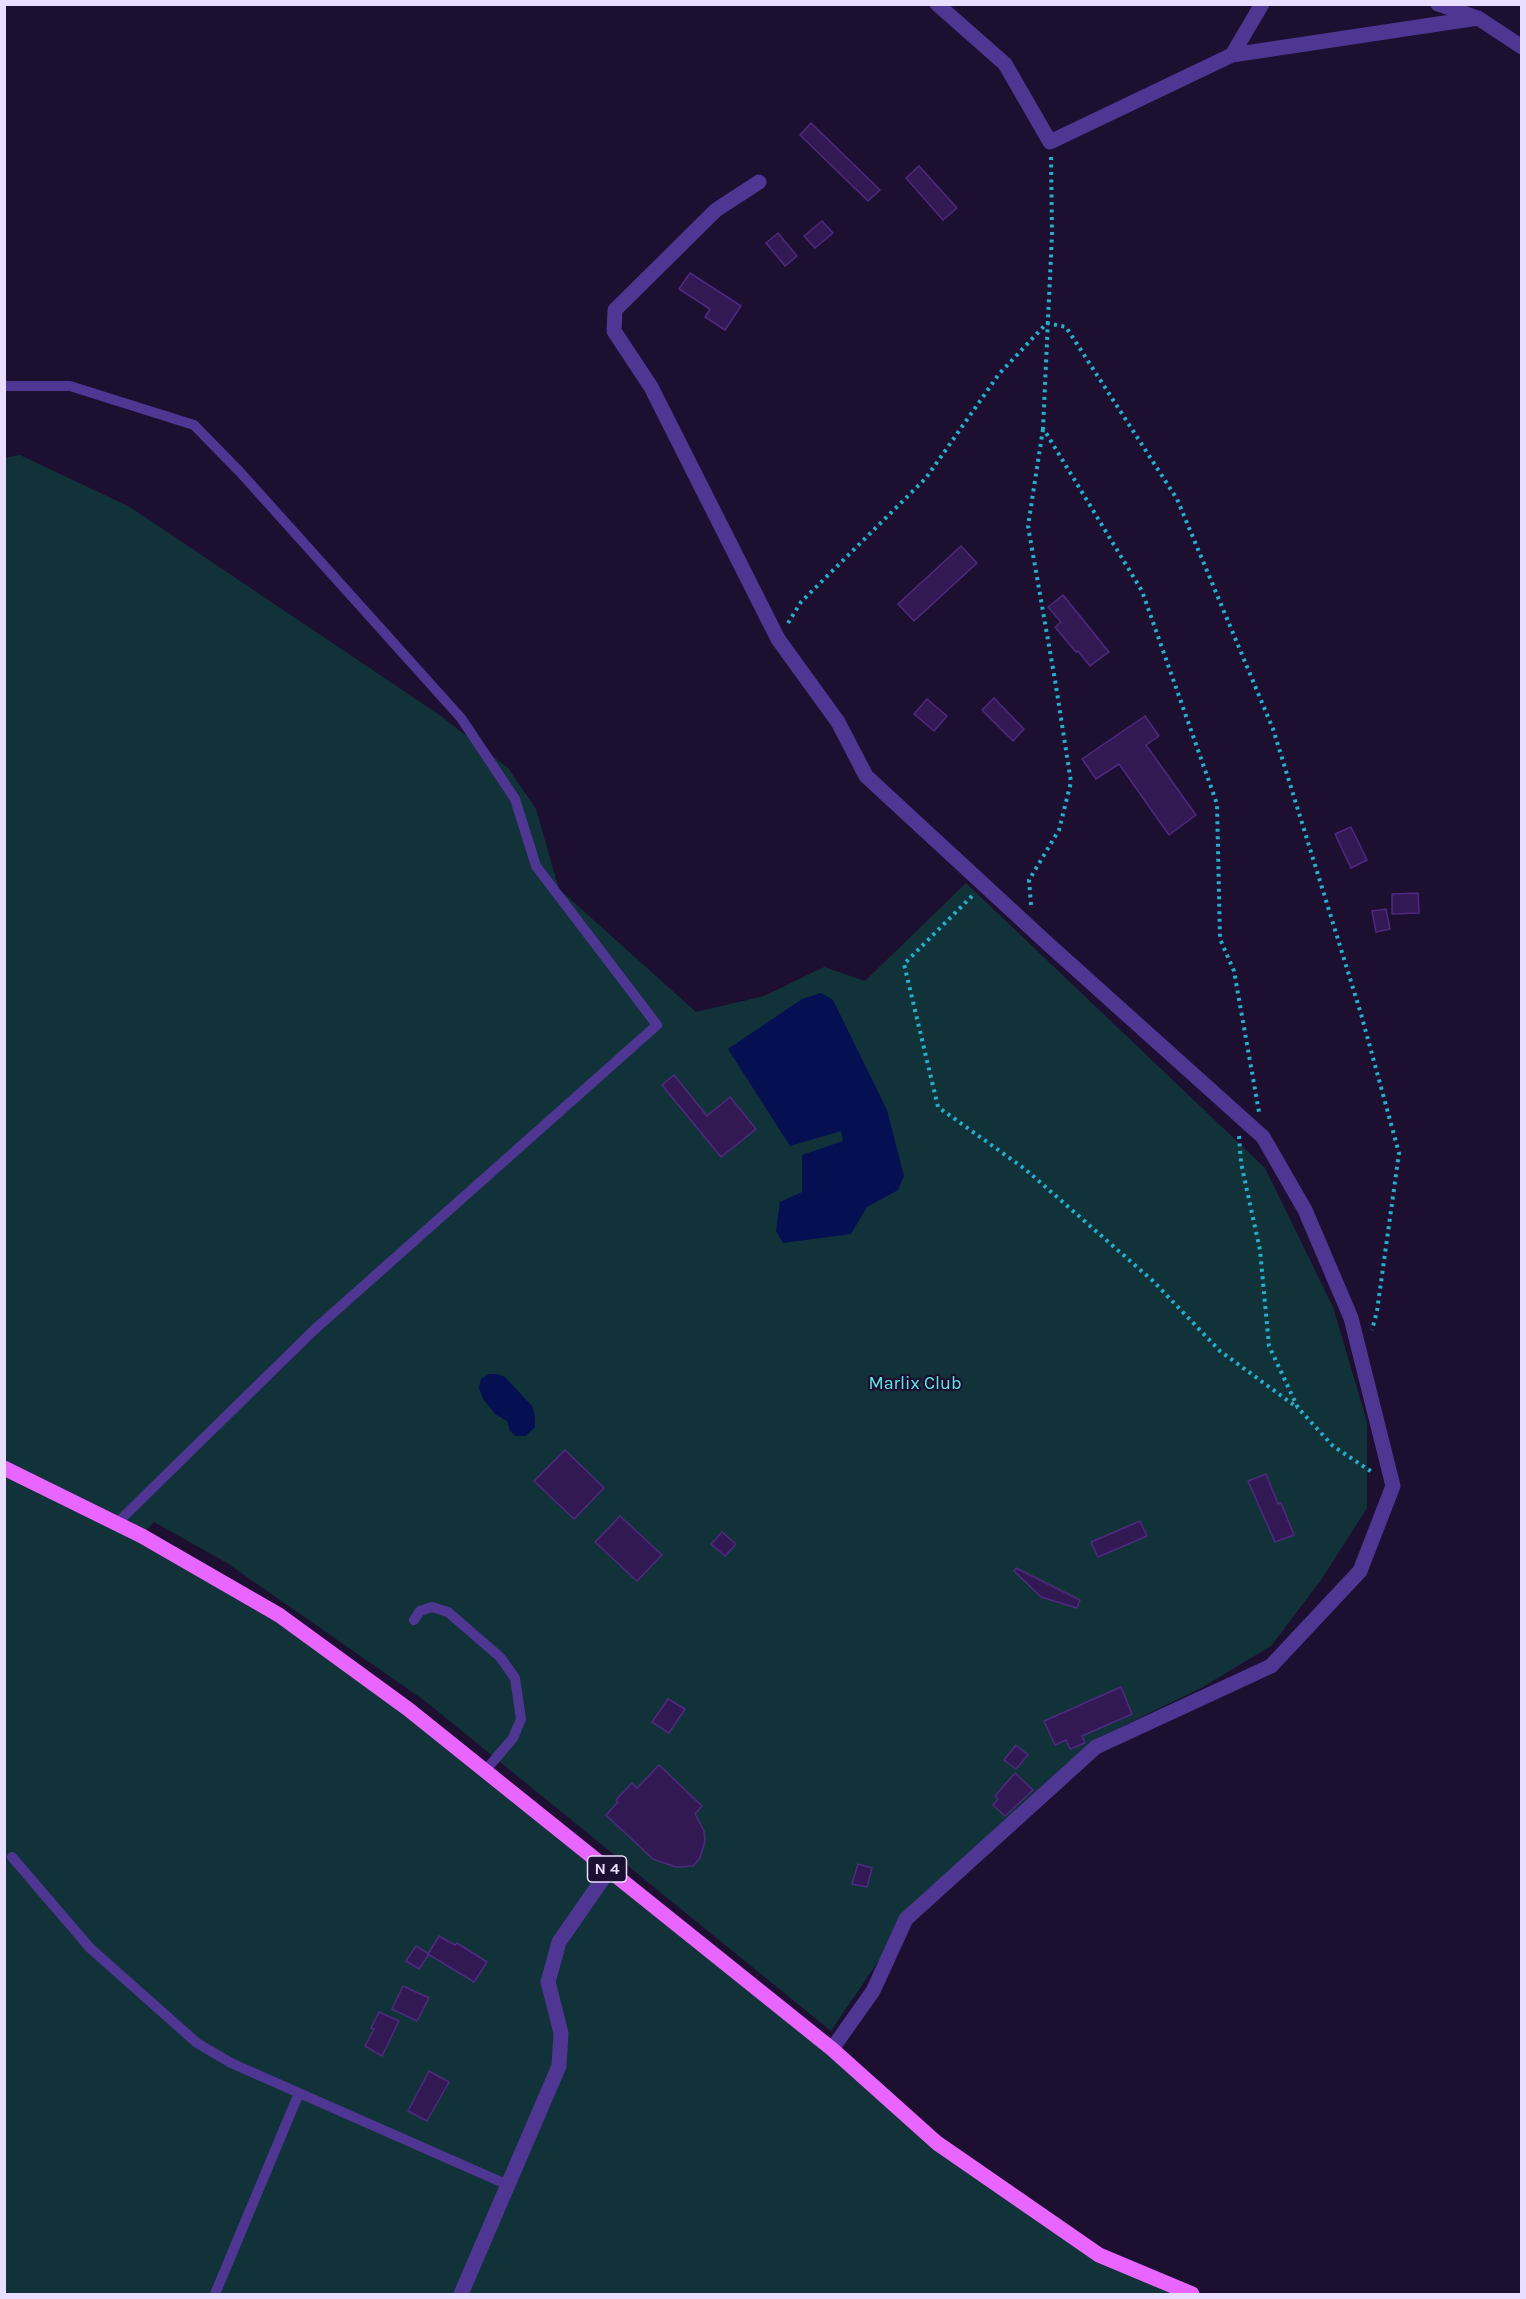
<!DOCTYPE html>
<style>
body{margin:0}
#map{position:relative;width:1526px;height:2299px;overflow:hidden;background:#1c0f30;font-family:Karla,sans-serif}
canvas{display:block}
.frame{position:absolute;inset:0;border:6px solid #e9deff;pointer-events:none}
</style>
<div id="map">
<canvas width="1526" height="2299"></canvas>
<div class="frame"></div>
</div>
<script>
const context = document.querySelector('canvas').getContext('2d');
context.lineJoin = 'round';
function fillPath(path, color) { context.fillStyle = color; context.fill(path, 'evenodd'); }
const shape = rows => new Path2D(rows.map(r => 'M' + r).join(''));
function stroke(path, color, width, dash) { context.strokeStyle = color; context.lineWidth = width; context.lineCap = dash ? 'butt' : 'round'; context.setLineDash(dash || []); context.stroke(path); }
function drawText(font, color, halo, rows, align = 'center') {
  context.font = font + ' Karla,sans-serif'; context.lineWidth = 4.5; context.setLineDash([]); context.textBaseline = 'middle'; context.strokeStyle = halo; context.fillStyle = color; for (const [text, x, y, turn = 0] of rows) {
    context.save(); context.translate(x, y); context.rotate((+turn || 0) * Math.PI / 180); context.textAlign = isNaN(turn) ? turn : align; if (halo) context.strokeText(text, 0, 0); context.fillText(text, 0, 0); context.restore();
  }
}
fillPath(shape([
 [20,455,130,507,441,716,508,768,536,809,559,889,696,1012,764,996,824,967,865,981,966,883,1265,1168,1333,1307,1367,1422,1367,1508,1321,1580,1271,1646,1201,1688,1096,1739,923,1895,831,2031,425,1701,227,1563,154,1522,142,1535,333,1653,937,2143,1039,2214,1163,2283,1192,2294,5,2294,4,458]
]), '#12323a');
fillPath(shape([
 [821,993,833,1000,887,1110,904,1176,898,1190,867,1207,851,1234,783,1243,776,1231,780,1202,802,1192,802,1155,843,1141,841,1131,790,1146,728,1049,802,999],
 [489,1374,497,1374,505,1377,532,1406,535,1416,535,1427,526,1436,516,1436,510,1431,507,1421,495,1414,483,1399,479,1388,481,1379]
]), '#051052');
const building = shape([
 [811,123,880,190,868,201,800,135,811,123],
 [919,166,957,208,943,220,906,178,919,166],
 [822,221,833,233,815,248,804,236,822,221],
 [778,233,797,256,785,266,766,243,778,233],
 [690,273,741,306,725,330,705,317,710,309,679,289,690,273],
 [961,546,977,563,914,621,898,604,961,546],
 [1063,595,1109,652,1090,666,1078,651,1076,652,1055,627,1061,622,1048,607,1063,595],
 [994,698,1024,729,1013,741,982,710,994,698],
 [927,699,947,716,934,731,914,714,927,699],
 [1145,716,1159,736,1146,745,1196,815,1169,835,1119,764,1096,779,1082,759,1145,716],
 [1351,827,1367,860,1351,868,1335,834,1351,827],
 [1418,893,1419,913,1392,914,1392,894,1418,893],
 [1386,909,1390,929,1376,932,1372,911,1386,909],
 [674,1075,707,1116,730,1097,756,1129,721,1157,662,1085,674,1075],
 [565,1450,604,1488,574,1519,534,1481,565,1450],
 [1266,1474,1278,1504,1281,1503,1294,1535,1275,1542,1248,1481,1266,1474],
 [620,1516,662,1555,637,1581,595,1542,620,1516],
 [1140,1521,1147,1536,1098,1557,1091,1542,1140,1521],
 [722,1532,736,1544,725,1556,711,1544,722,1532],
 [1016,1568,1080,1600,1077,1608,1041,1597,1014,1571,1016,1568],
 [1121,1687,1132,1714,1082,1736,1085,1743,1070,1749,1066,1740,1055,1745,1044,1721,1121,1687],
 [668,1699,685,1709,669,1733,652,1722,668,1699],
 [1016,1745,1028,1755,1016,1769,1004,1760,1016,1745],
 [659,1765,702,1806,695,1814,704,1831,705,1841,700,1858,693,1866,676,1867,653,1859,606,1815,618,1802,616,1800,632,1783,637,1788,659,1765],
 [1015,1773,1033,1790,1005,1816,993,1805,998,1799,995,1796,1015,1773],
 [858,1864,872,1868,867,1887,852,1884,858,1864],
 [439,1936,455,1945,457,1943,487,1962,474,1982,428,1954,439,1936],
 [416,1946,429,1954,419,1969,406,1961,416,1946],
 [403,1986,429,1998,417,2021,392,2009,403,1986],
 [379,2012,399,2021,382,2056,365,2046,374,2029,371,2028,379,2012],
 [429,2071,449,2082,427,2121,408,2111,429,2071]
]);
fillPath(building, '#321953');
stroke(building, '#4f2981', 1.5);
stroke(shape([
 [1051,157,1052,234,1043,428,1142,591,1217,804,1220,939,1234,971,1259,1112],
 [788,623,801,602,926,478,999,374,1047,323,1066,327,1177,499,1273,729,1361,1014,1399,1153,1377,1311,1372,1330],
 [972,896,904,964,938,1107,1025,1169,1153,1281,1220,1351,1298,1408],
 [1031,905,1029,880,1059,830,1071,782,1055,680,1028,526,1043,429],
 [1239,1136,1241,1163,1260,1250,1269,1346,1298,1408,1333,1446,1372,1472]
]), '#24b0cd', 4, [3, 4.5]);
stroke(shape([
 [4,386,70,386,194,425,240,472,461,718,515,799,536,866,657,1025,314,1330,117,1523],
 [414,1620,420,1611,432,1607,448,1612,500,1657,515,1678,521,1719,513,1738,485,1771],
 [12,1857,90,1948,197,2043,231,2063,508,2185],
 [215,2294,299,2093]
]), '#4f3693', 10);
stroke(shape([
 [937,4,1005,64,1050,142,1232,55,1478,18,1522,47],
 [1438,4,1475,17],
 [1232,55,1262,4],
 [759,182,716,210,615,310,614,331,651,387,778,639,838,722,866,776,1047,943,1263,1137,1305,1210,1351,1318,1393,1486,1360,1571,1271,1666,1096,1747,906,1919,873,1991,832,2049],
 [461,2294,559,2066,561,2033,548,1982,559,1942,609,1870]
]), '#4f3693', 15);
stroke(shape([
 [4,1468,142,1536,279,1615,408,1709,832,2049,937,2143,1099,2255,1192,2294]
]), '#e965ff', 15);
for (const [x, y, w] of [
 [607,1869,39]
]) { const box = new Path2D(); box.roundRect(x - w / 2, y - 13, w, 26, 4.5); context.fillStyle = '#1c0f30'; context.fill(box); stroke(box, '#e9deff', 1.5); }
drawText('bold 16px', '#e9deff', null, [
 ["N 4",607,1869]
]);
drawText('18px', '#5cede9', '#1c0f30', [
 ["Marlix Club",915,1384]
]);
</script>
